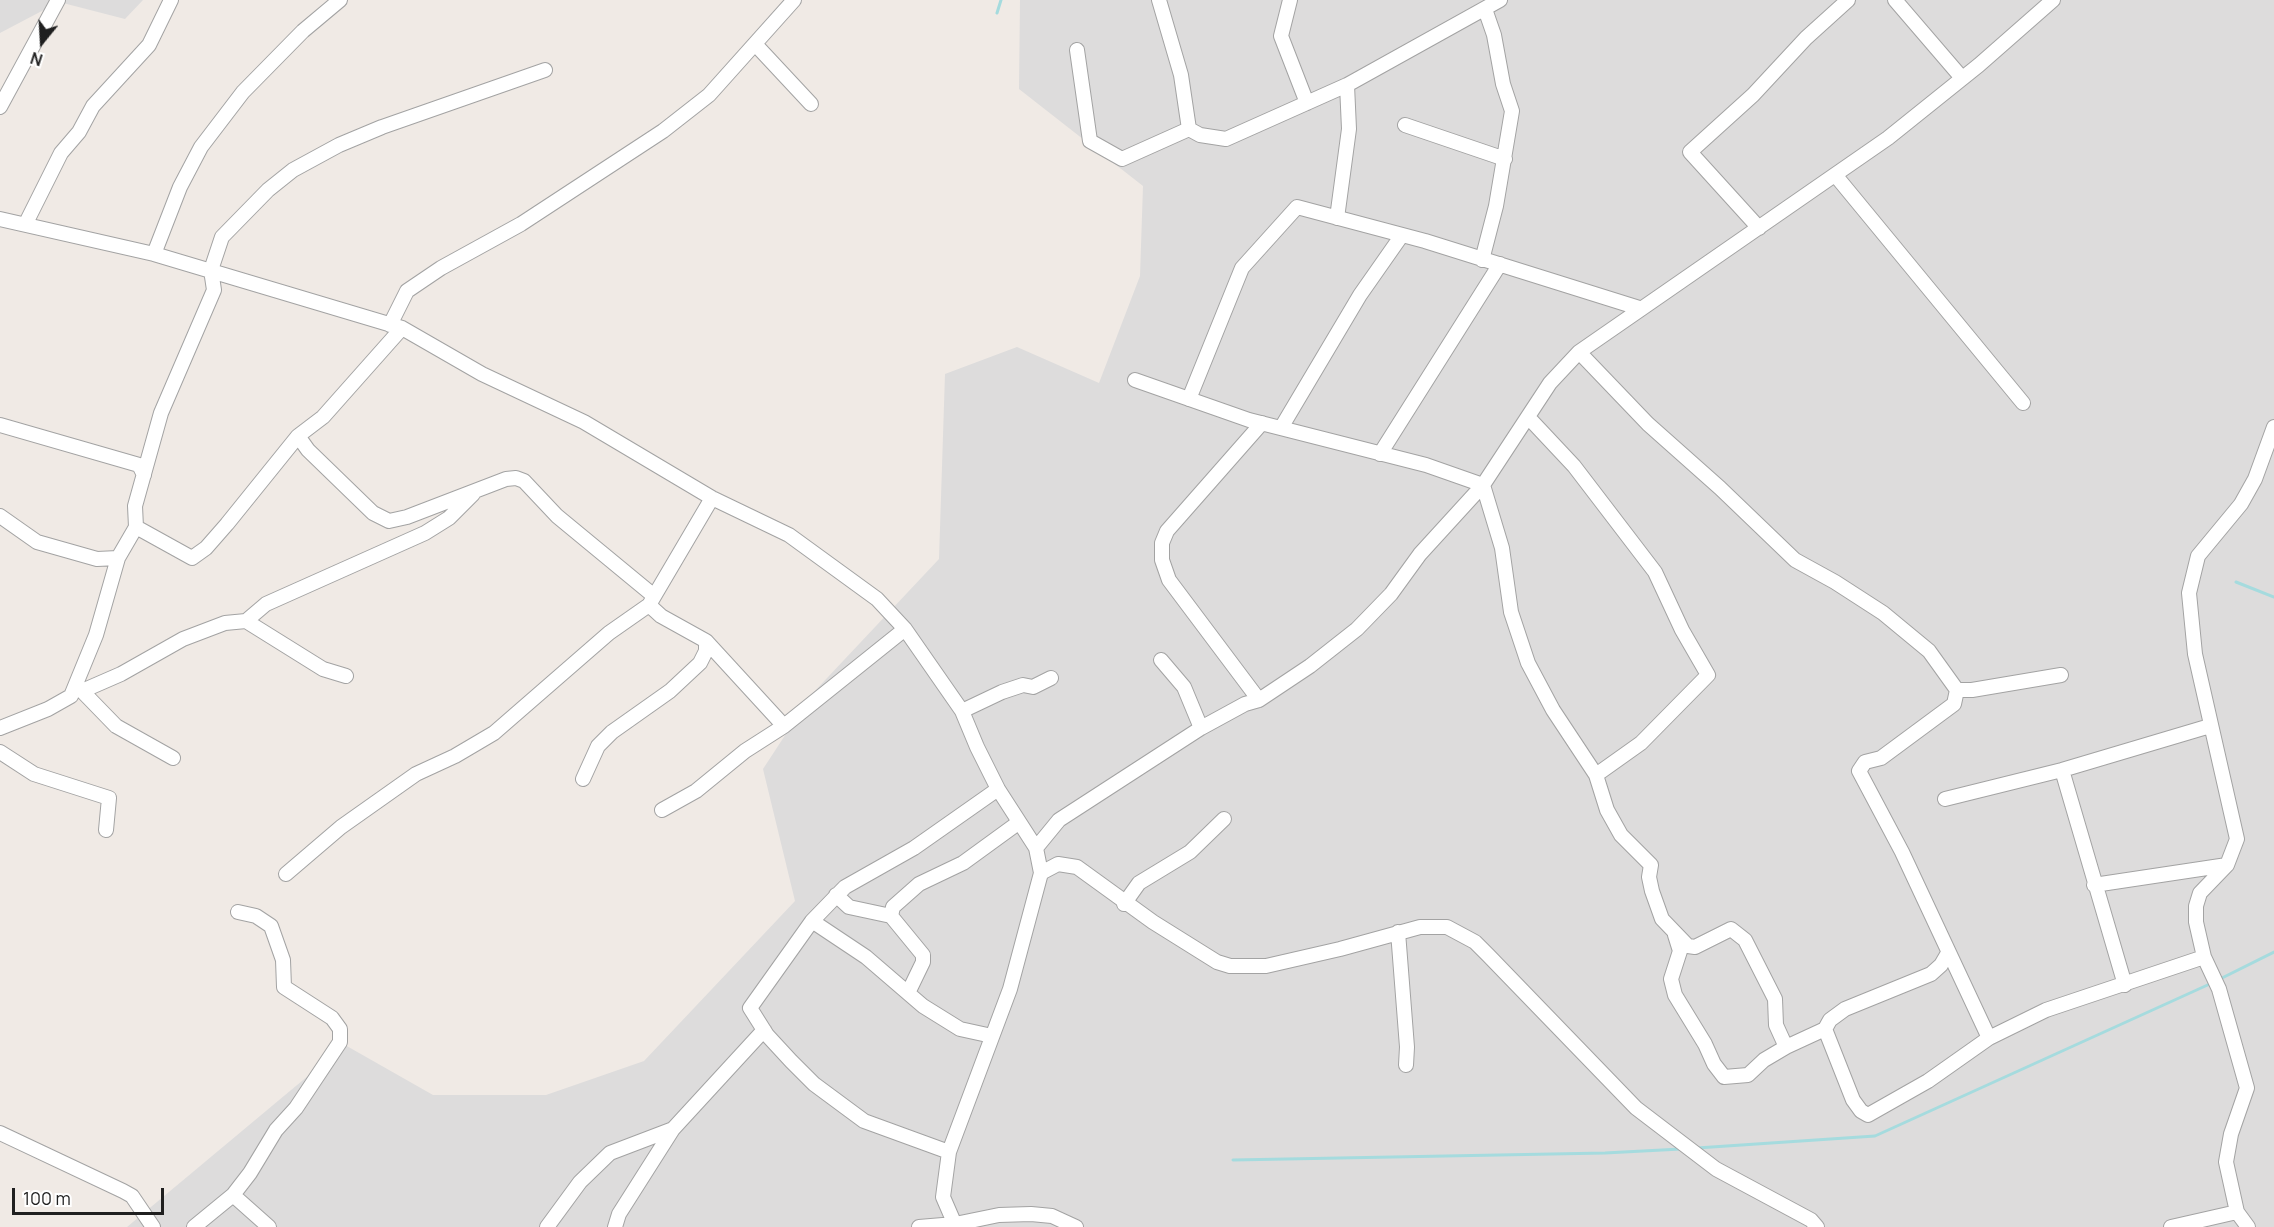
<!DOCTYPE html>
<style>
body{margin:0}
#map{position:relative;width:2274px;height:1227px;overflow:hidden;background:#f0eae5;font-family:Manrope,sans-serif}
canvas{display:block}
.north{position:absolute;left:12px;top:12px;width:60px;height:60px;-webkit-text-stroke:4px #fff;paint-order:stroke;rotate:198deg;font-size:16px;font-weight:700;line-height:24px;text-align:center;color:#1f1f1f}
.north::after{content:'';display:block;margin:auto;width:21px;height:27px;background:#1f1f1f;clip-path:polygon(50% 0,100% 100%,50% 72%,0 100%)}
.scale{position:absolute;left:12px;top:1188px;width:152px;height:27px;box-sizing:border-box;border:3px solid #1f1f1f;border-top:0;padding-left:8px;font-size:18px;line-height:21px;white-space:nowrap;color:#1f1f1f;-webkit-text-stroke:4px #fff;paint-order:stroke}
</style>
<div id="map">
<canvas width="2274" height="1227"></canvas>
<div class="north">N</div>
<div class="scale">100 m</div>
</div>
<script>
const context = document.querySelector('canvas').getContext('2d');
context.lineJoin = 'round';
function fillPath(path, color) { context.fillStyle = color; context.fill(path, 'evenodd'); }
const shape = rows => new Path2D(rows.map(r => 'M' + r).join(''));
function stroke(path, color, width, dash) { context.strokeStyle = color; context.lineWidth = width; context.lineCap = dash ? 'butt' : 'round'; context.setLineDash(dash || []); context.stroke(path); }
fillPath(shape([
 [0,0,143,0,125,19,59,2,0,33],
 [1020,0,2274,0,2274,1227,127,1227,345,1045,433,1095,546,1095,644,1061,795,901,763,769,812,694,939,559,945,374,1017,347,1099,383,1140,276,1143,186,1019,89]
]), '#dddcdc');
stroke(shape([
 [997,13,1001,0],
 [2236,582,2274,597],
 [2220,979,2274,952],
 [1697,1148,1875,1136,2212,983],
 [1233,1160,1605,1153,1681,1149]
]), '#a5dbde', 3);
const minor = shape([
 [1159,0,1181,75,1189,129],
 [1290,0,1281,36,1307,103],
 [1895,0,1962,78],
 [755,44,811,104],
 [1077,50,1090,141,1122,159,1189,129,1200,135,1226,139,1347,85,1500,0],
 [0,107,58,0],
 [1405,125,1505,159],
 [1836,176,2023,403],
 [1337,218,1349,129,1347,85],
 [0,219,154,254,402,328,482,374,584,422,712,498,789,535,877,599,905,629,962,711,977,747,998,789,1036,848,1041,873,1010,989,949,1152,943,1197,956,1227],
 [26,223,61,153,79,132,93,106,149,45,171,0],
 [1759,228,1690,152,1753,95,1806,38,1848,0],
 [154,254,180,187,201,147,243,92,303,31,340,0],
 [1482,260,1496,206,1512,111,1503,84,1494,35,1485,9],
 [390,325,407,291,441,268,521,224,663,131,709,95,794,0],
 [1579,352,1648,424,1720,488,1795,560,1835,582,1883,613,1929,651,1957,690,1954,704,1881,758,1865,762,1859,771,1902,852,1989,1038],
 [1135,380,1249,420,1426,465,1483,485,1502,548,1511,612,1528,663,1553,710,1596,775,1607,810,1621,835,1651,865,1649,877,1652,891,1662,919,1688,946,1695,947,1731,929,1745,940,1775,999,1776,1025,1786,1047],
 [1189,399,1242,268,1297,207,1425,241,1639,308],
 [1528,417,1574,466,1655,572,1682,630,1708,675,1641,743,1596,775],
 [0,425,139,465,144,475],
 [1281,428,1360,295,1402,235],
 [298,436,323,417,402,328],
 [1380,454,1500,264],
 [0,516,37,542,97,559,118,558],
 [136,527,192,558,206,548,227,524,298,436,308,450,373,513,389,521,407,517,506,479,516,478,524,481,557,516,654,596],
 [246,621,266,604,425,533,449,518,473,494],
 [706,641,784,726],
 [1161,660,1184,687,1201,728],
 [1957,690,1972,690,2061,675],
 [1259,700,1169,580,1162,560,1162,543,1167,531,1262,423],
 [962,711,1002,692,1023,685,1033,687,1051,678],
 [0,728,48,709,71,696,96,635,118,558,136,527,135,506,161,413,214,290,211,270,222,237,268,190,293,170,339,145,382,127,545,70],
 [0,752,34,774,109,798,106,830],
 [173,758,116,726,82,691,121,674,183,639,225,623,246,621,323,669,346,676],
 [2062,770,2125,985],
 [583,779,598,746,612,732,670,691,700,663,706,651,706,641,661,616,649,605,712,498],
 [1945,799,2062,770,2210,726],
 [662,810,696,791,745,751,784,726,905,629],
 [1036,848,1059,820,1201,728,1245,704,1259,700,1310,666,1357,629,1391,594,1420,554,1483,485,1550,383,1579,352,1888,138,1979,65,2053,0],
 [1041,873,1058,864,1077,867,1153,922,1217,962,1230,966,1266,966,1340,949,1420,927,1447,927,1475,942,1488,955,1636,1108,1716,1169,1811,1220,1817,1227],
 [286,874,341,827,416,774,455,756,494,733,609,633,649,605],
 [2094,885,2227,865],
 [836,895,849,907,891,916],
 [1124,904,1139,883,1190,852,1224,819],
 [812,921,866,957,923,1006,960,1029,992,1036],
 [1398,932,1407,1047,1406,1065],
 [1675,935,1680,951,1671,979,1675,995,1705,1044,1714,1064,1724,1077,1748,1075,1764,1060,1786,1047,1825,1029,1830,1020,1845,1009,1931,974,1941,965,1948,953],
 [908,993,923,962,923,955,891,916,893,907,919,884,963,863,1018,823],
 [1825,1029,1853,1100,1861,1111,1868,1115,1928,1081,1989,1038,2046,1010,2204,957],
 [0,1133,123,1191,132,1196,153,1227],
 [949,1152,864,1121,814,1084,791,1061,767,1035,750,1008,812,921,845,887,914,848,998,789],
 [233,1195,269,1227],
 [194,1227,233,1195,250,1173,276,1130,296,1108,340,1042,340,1029,332,1018,284,987,283,960,271,926,256,916,238,912],
 [547,1227,580,1182,610,1153,673,1129],
 [615,1227,619,1214,673,1129,764,1030],
 [919,1227,955,1224,999,1215,1031,1214,1052,1216,1076,1227],
 [2171,1227,2237,1212],
 [2248,1227,2237,1212,2226,1162,2231,1134,2247,1088,2219,989,2204,957,2196,922,2196,906,2200,893,2227,865,2237,839,2195,654,2189,593,2198,556,2241,504,2255,479,2274,427]
]);
stroke(minor, '#a3a3a3', 16);
stroke(minor, '#fff', 14);
</script>
